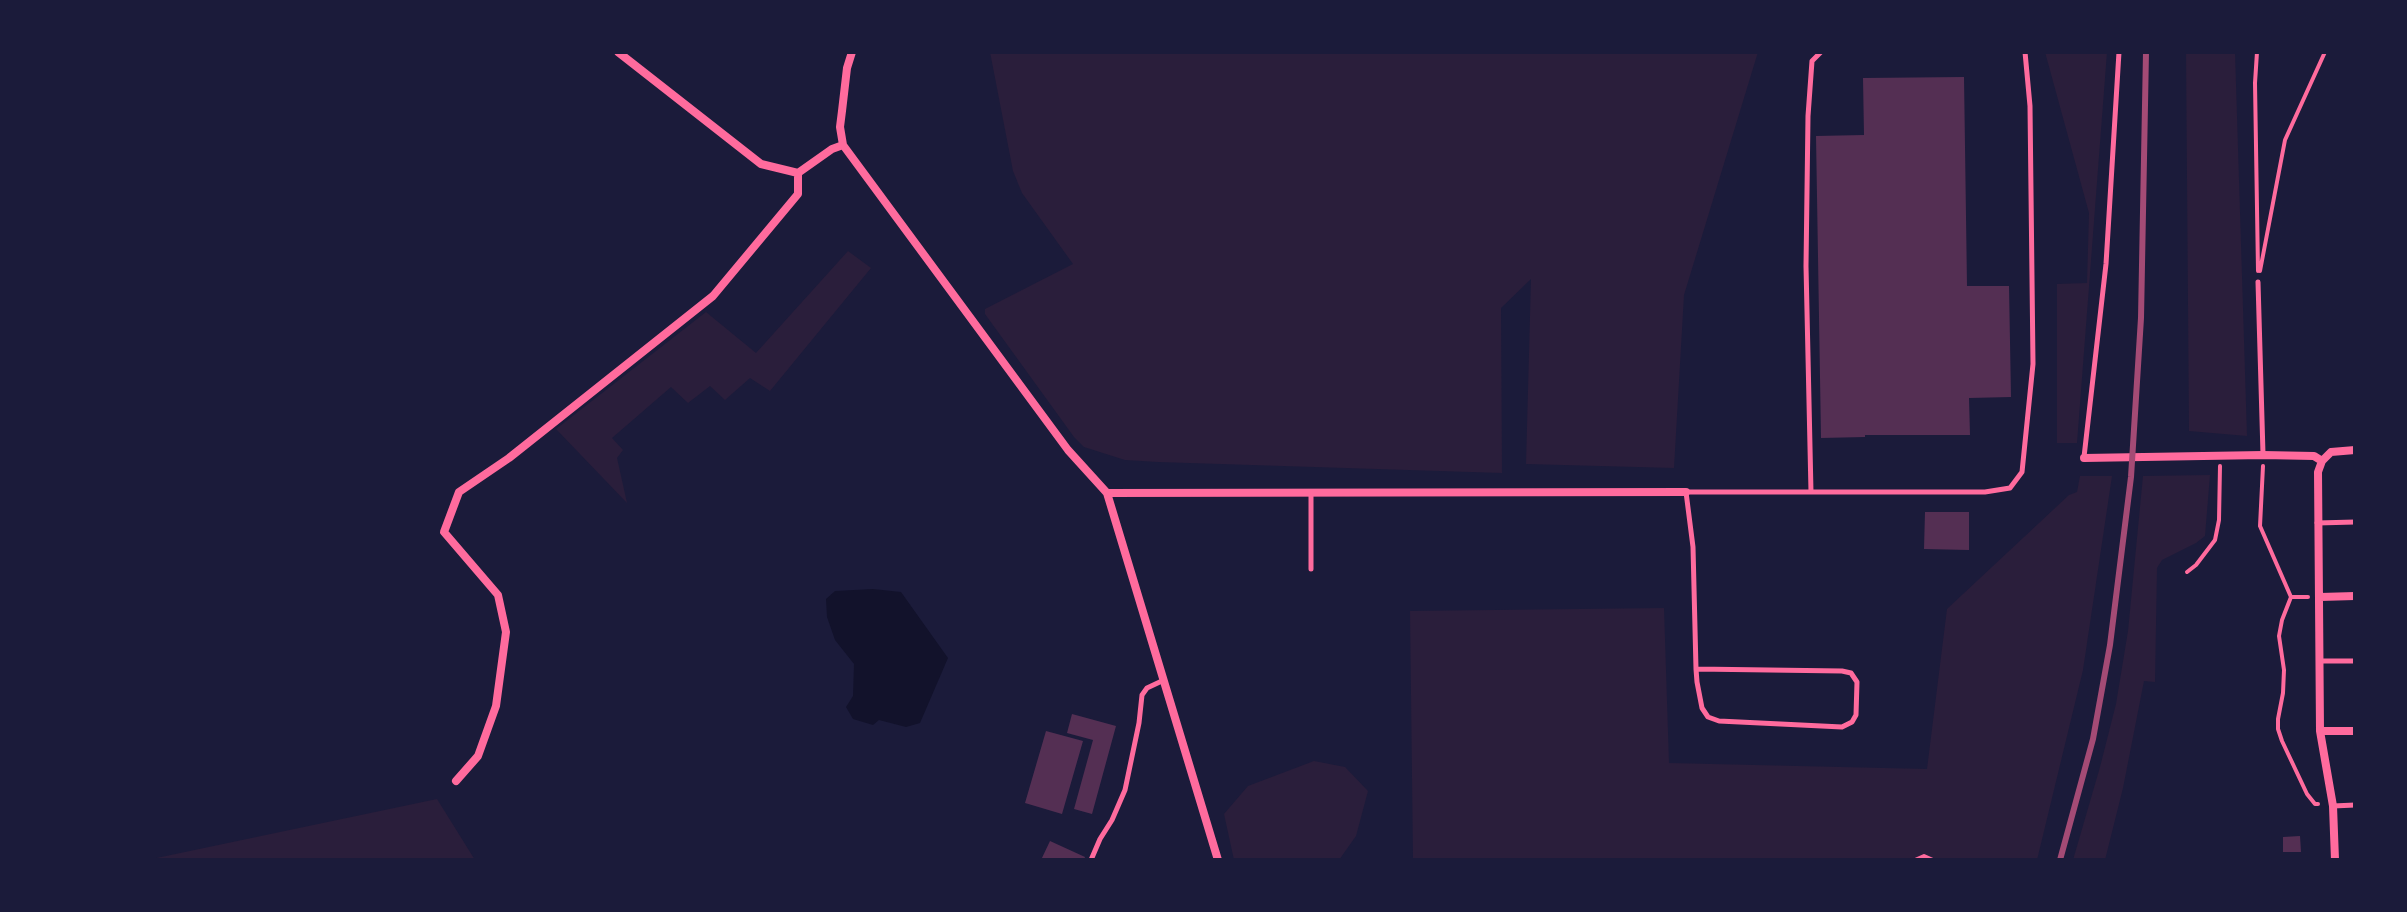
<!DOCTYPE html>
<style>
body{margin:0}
#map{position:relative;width:2407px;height:912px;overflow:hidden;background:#1b1b3a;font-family:Poppins,sans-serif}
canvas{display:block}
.frame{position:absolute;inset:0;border:54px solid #1b1b3a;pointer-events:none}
</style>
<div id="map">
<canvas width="2407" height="912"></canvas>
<div class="frame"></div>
</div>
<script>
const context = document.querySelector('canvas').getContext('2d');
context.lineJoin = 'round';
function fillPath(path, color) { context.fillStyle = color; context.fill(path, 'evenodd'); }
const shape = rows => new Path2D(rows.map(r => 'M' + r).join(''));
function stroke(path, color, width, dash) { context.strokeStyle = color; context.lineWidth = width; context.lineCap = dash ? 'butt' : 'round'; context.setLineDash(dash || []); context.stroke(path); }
fillPath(shape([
 [990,52,1758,52,1684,295,1674,468,1526,464,1531,279,1501,308,1502,473,1158,462,1125,460,1084,447,1074,437,985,314,985,309,1073,264,1022,193,1013,171],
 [2045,52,2107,52,2077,443,2057,443,2057,284,2087,283,2089,213],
 [2186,52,2235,52,2247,436,2189,431],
 [848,251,871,268,770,391,750,378,725,400,710,386,688,403,671,387,612,438,623,450,617,458,627,503,556,429,706,312,756,353],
 [2210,475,2205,536,2196,543,2162,560,2157,568,2155,682,2144,681,2123,788,2105,860,2073,860,2100,767,2116,704,2128,631,2143,476],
 [2080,476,2112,476,2083,670,2037,860,1413,860,1410,611,1664,608,1669,763,1927,769,1947,609,2069,495,2077,492],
 [1314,761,1345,767,1368,791,1356,836,1339,860,1234,860,1224,814,1248,786],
 [437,799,475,860,147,860]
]), '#2a1e3b');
fillPath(shape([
 [873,589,901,592,948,658,920,723,906,727,879,720,873,725,853,719,846,707,853,696,854,664,835,640,827,617,826,599,835,591]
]), '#12122b');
fillPath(shape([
 [1964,77,1967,286,2009,286,2011,397,1969,398,1970,435,1865,435,1865,437,1821,438,1816,136,1864,135,1863,78],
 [1925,512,1969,512,1969,550,1924,549],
 [1072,714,1116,726,1092,814,1074,809,1093,740,1067,733],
 [1046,731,1083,741,1062,814,1025,803],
 [2300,836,2301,852,2283,852,2283,837],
 [1050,841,1085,857,1084,860,1041,860]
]), '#542f53');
stroke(shape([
 [2257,52,2255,83,2258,271],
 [2260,271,2285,140,2325,52],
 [2263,466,2260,526,2291,597,2282,620,2279,636,2284,670,2283,693,2278,719,2278,729,2282,741,2307,794,2315,804,2318,804],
 [2187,572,2196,565,2215,540,2219,520,2220,466],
 [2291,597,2308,597],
 [1915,860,1924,856,1933,860]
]), '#ff6b9d', 4);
stroke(shape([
 [2258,282,2263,454],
 [2084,457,2106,264,2119,52],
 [1311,492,1311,569],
 [1811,492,1806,266,1808,116,1812,61,1821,52],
 [2317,523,2355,522],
 [2320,661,2355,661],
 [1696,669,1842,671,1851,673,1857,682,1856,715,1852,722,1842,727,1719,721,1708,717,1702,708,1697,682,1696,669,1693,547,1686,492,1985,492,2010,488,2022,472,2033,364,2030,106,2025,52],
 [2333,806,2355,805],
 [1091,860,1100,839,1112,820,1125,790,1139,723,1142,695,1147,688,1164,680]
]), '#ff6b9d', 5);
stroke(shape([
 [618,52,761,164,798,173],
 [852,52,847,68,842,111,840,127,843,145,1068,450,1107,493,1218,860],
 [2084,458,2263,455,2314,456,2322,461],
 [1107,493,1686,492],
 [2320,597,2355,596],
 [2320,731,2355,731],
 [456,781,478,756,496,706,506,632,498,595,444,532,459,492,509,458,713,296,798,194,798,173,832,149,843,145],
 [2335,860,2333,806,2320,731,2318,472,2322,461,2331,452,2355,450]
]), '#ff6b9d', 8);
stroke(shape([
 [2060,860,2093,739,2110,645,2131,477,2141,318,2146,52]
]), '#a44b75', 6);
</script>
